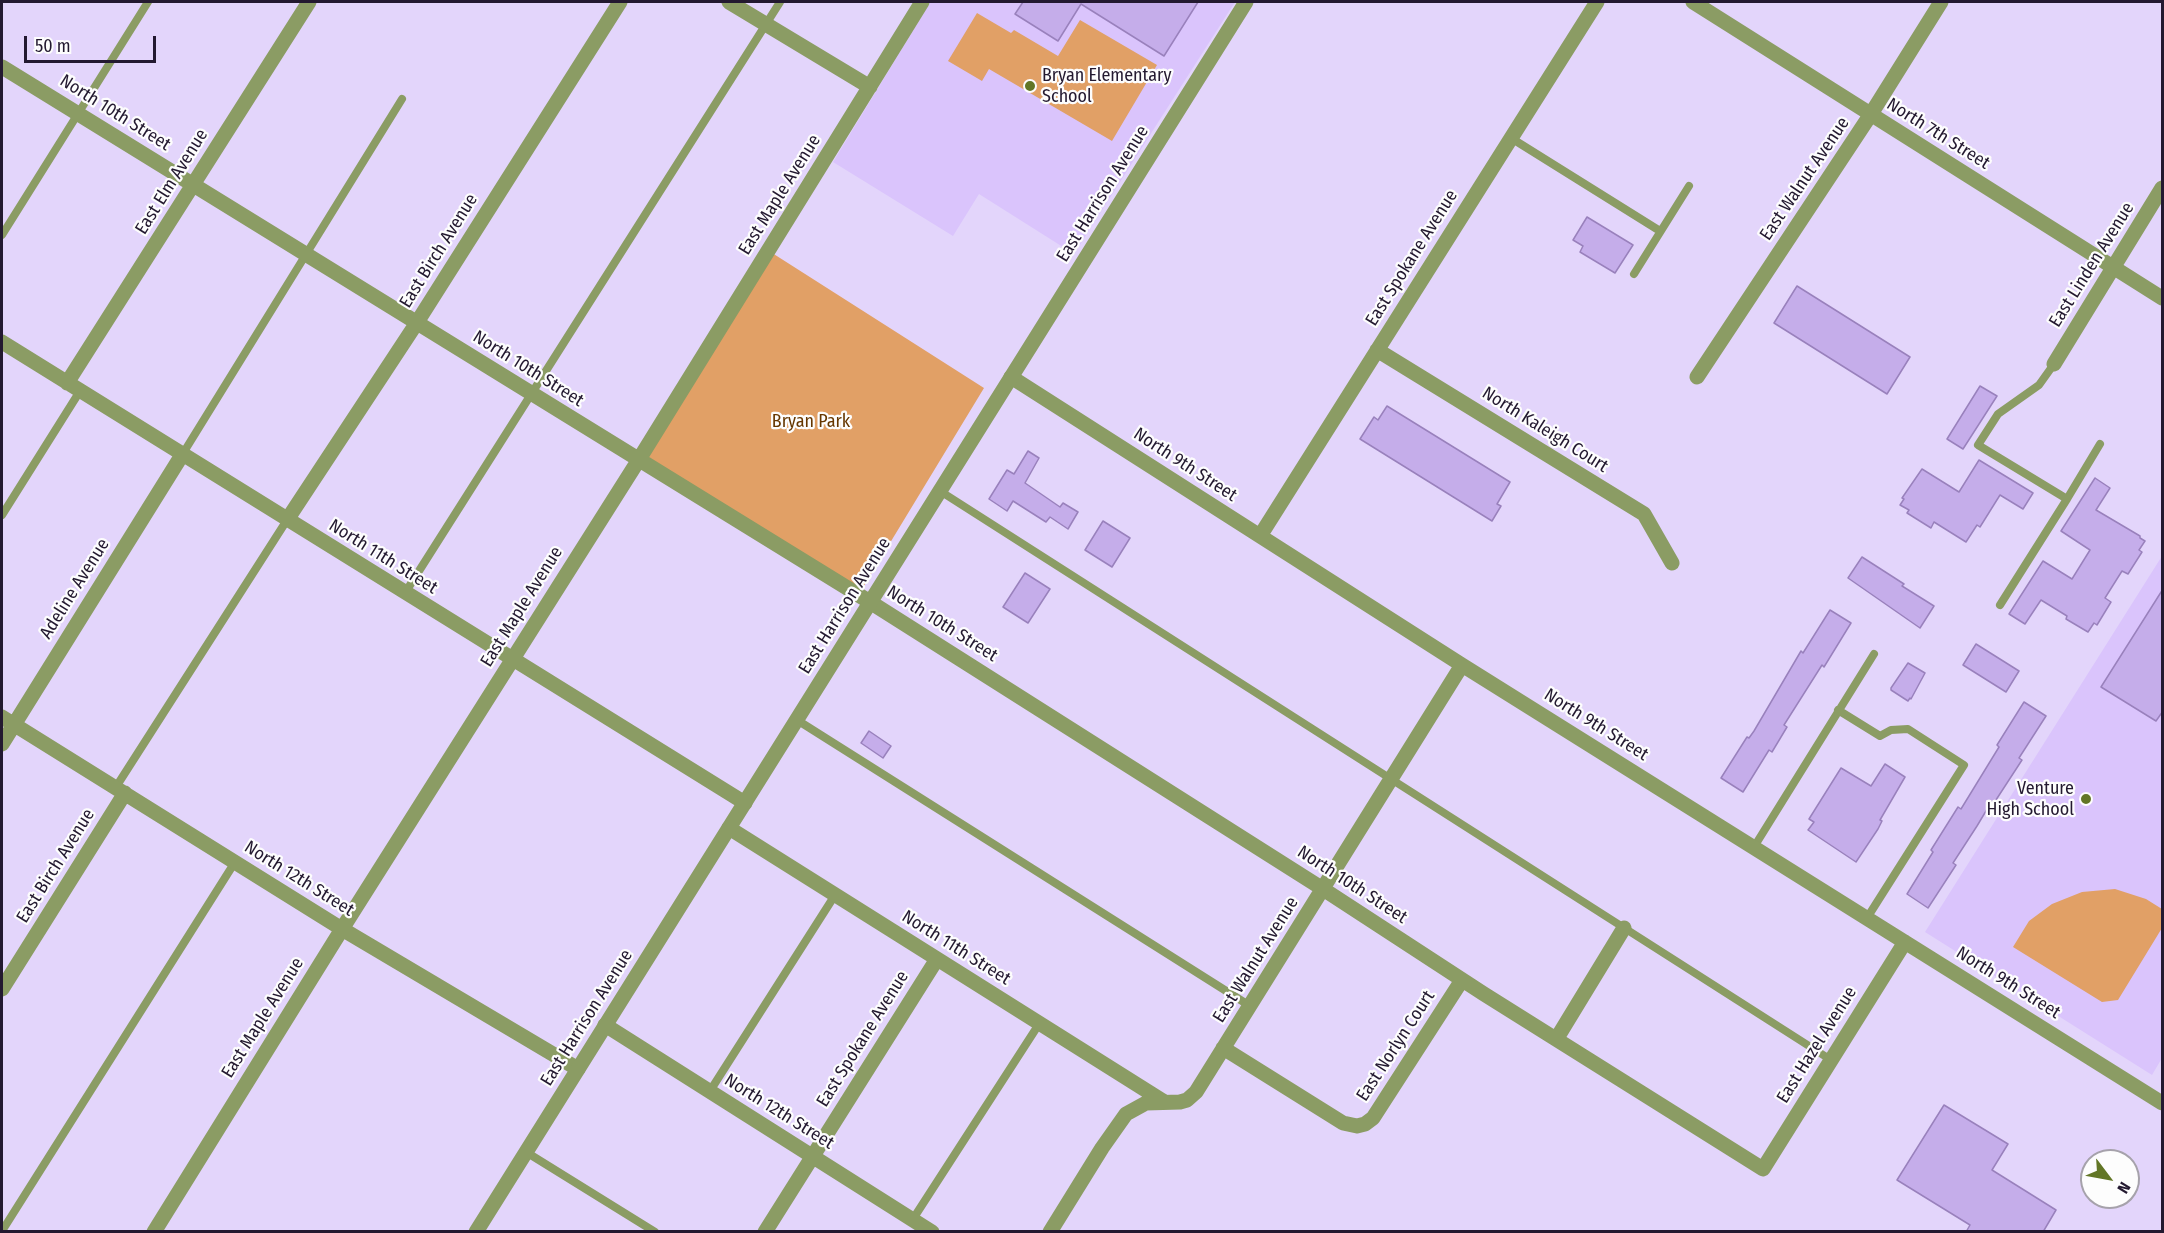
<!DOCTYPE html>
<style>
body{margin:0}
#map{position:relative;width:2164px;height:1233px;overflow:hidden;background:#e3d5fb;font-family:"Fira Sans Condensed",sans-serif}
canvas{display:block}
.frame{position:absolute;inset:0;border:3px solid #231930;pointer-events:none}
.north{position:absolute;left:2080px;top:1149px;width:60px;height:60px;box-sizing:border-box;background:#fdfdfd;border:2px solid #a6a2ab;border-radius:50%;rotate:122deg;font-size:16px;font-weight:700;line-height:24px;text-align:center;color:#231930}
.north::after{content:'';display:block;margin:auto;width:21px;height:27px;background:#627626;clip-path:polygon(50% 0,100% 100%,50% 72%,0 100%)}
.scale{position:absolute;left:24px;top:36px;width:132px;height:27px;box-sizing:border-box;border:3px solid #231930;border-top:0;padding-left:8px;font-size:18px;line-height:21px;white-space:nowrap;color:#231930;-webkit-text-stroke:4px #fdfdfd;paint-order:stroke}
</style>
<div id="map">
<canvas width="2164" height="1233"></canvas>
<div class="frame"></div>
<div class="north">N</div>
<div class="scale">50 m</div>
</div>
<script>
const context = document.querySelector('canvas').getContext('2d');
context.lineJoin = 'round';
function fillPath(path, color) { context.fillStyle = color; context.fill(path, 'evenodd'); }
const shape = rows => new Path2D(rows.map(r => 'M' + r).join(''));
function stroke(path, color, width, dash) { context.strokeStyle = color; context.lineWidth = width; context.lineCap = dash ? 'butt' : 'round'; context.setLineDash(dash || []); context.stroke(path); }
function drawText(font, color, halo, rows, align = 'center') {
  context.font = font + ' "Fira Sans Condensed",sans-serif'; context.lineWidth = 4.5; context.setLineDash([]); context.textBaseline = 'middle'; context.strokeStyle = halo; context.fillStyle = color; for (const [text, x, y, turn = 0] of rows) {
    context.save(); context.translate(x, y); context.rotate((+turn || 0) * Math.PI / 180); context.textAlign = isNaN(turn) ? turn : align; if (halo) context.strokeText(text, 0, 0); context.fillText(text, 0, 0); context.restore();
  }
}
fillPath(shape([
 [910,2,1235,2,1074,254,979,194,953,236,833,162,925,11],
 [2162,556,2162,1058,2152,1075,1925,932]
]), '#dac4fc');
fillPath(shape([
 [977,13,1011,33,1014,30,1058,56,1080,20,1157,65,1112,141,989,69,982,81,948,61],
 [769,251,984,388,859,594,638,461],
 [2115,889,2146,899,2162,909,2162,928,2118,1000,2102,1002,2013,947,2029,921,2052,904,2082,892]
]), '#e1a066');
const building = shape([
 [1023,2,1198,2,1164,56,1081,4,1058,41,1015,14,1023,2],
 [1587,217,1633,245,1615,273,1580,252,1583,246,1573,240,1587,217],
 [1797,286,1910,357,1887,394,1774,323,1797,286],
 [1980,386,1997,396,1963,449,1947,439,1980,386],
 [1387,406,1510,482,1497,504,1501,506,1492,521,1360,439,1374,417,1378,420,1387,406],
 [1028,451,1039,458,1025,483,1060,507,1063,503,1078,512,1068,529,1050,517,1046,522,1013,501,1007,511,989,499,1007,470,1014,474,1028,451],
 [1979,460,2033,493,2023,509,2000,495,1980,527,1977,525,1966,542,1934,522,1931,528,1907,513,1909,510,1900,505,1904,499,1902,498,1922,469,1959,492,1979,460],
 [2095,478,2110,488,2096,510,2140,536,2140,538,2145,541,2139,550,2142,552,2128,574,2122,571,2105,598,2111,602,2097,625,2094,623,2088,632,2066,619,2067,616,2041,600,2025,624,2009,614,2043,561,2072,579,2090,550,2061,531,2095,478],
 [1103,521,1130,538,1112,567,1085,550,1103,521],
 [1862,557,1904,584,1902,586,1934,606,1920,628,1848,578,1862,557],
 [1025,573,1050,589,1028,623,1003,607,1025,573],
 [2163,589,2163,711,2156,721,2101,687,2163,589],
 [1830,610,1851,623,1824,667,1822,665,1784,725,1787,727,1772,752,1769,750,1743,792,1721,778,1747,737,1749,738,1754,731,1801,651,1803,653,1830,610],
 [1976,644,2019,671,2006,692,1963,665,1976,644],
 [1908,663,1925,673,1911,699,1910,698,1908,701,1891,690,1891,688,1908,663],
 [2024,702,2046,716,2019,758,2022,760,1994,803,1992,801,1977,826,1953,863,1956,865,1928,908,1907,894,1933,852,1931,850,1958,807,1961,809,1999,747,1997,745,2024,702],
 [869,731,891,746,883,758,861,743,869,731],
 [1885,764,1905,777,1880,820,1882,821,1878,829,1856,862,1808,830,1814,822,1809,819,1841,768,1871,786,1885,764],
 [1944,1105,2008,1144,1992,1170,2056,1210,2043,1232,1966,1232,1970,1225,1897,1180,1944,1105]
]);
fillPath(building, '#c5adea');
stroke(building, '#9981bc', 1.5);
stroke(shape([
 [1511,138,1660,231],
 [2,235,148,2],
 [1634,274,1689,186],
 [2054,364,2039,385,1998,414,1978,445,2067,499,2100,444],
 [182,455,402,99],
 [940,491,1831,1060],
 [2,515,80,391],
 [405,593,780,2],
 [2000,605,2067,499],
 [1838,710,1880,736,1891,730,1908,729,1964,765,1867,918],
 [797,720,1250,1006],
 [116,787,287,520],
 [1754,847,1874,654],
 [710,1091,835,895],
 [526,1152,655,1232],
 [913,1219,1039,1024],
 [2,1231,235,862]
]), '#8b9c64', 8);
stroke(shape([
 [729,2,870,87],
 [1693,2,2162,298],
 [2,67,870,602,1323,889,1484,994,1763,1169,1905,942],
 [2,342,745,803],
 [1377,350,1644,514,1672,563],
 [2054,364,2162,188],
 [1011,377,1462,665,2162,1103],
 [1697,377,1871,114,1941,2],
 [67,383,309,2],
 [287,520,416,324,620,2],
 [1260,536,1597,2],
 [2,717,342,929,578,1069],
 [2,744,182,455],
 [729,828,1163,1101],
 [2,989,125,793],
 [605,1025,932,1232],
 [1557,1038,1624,928],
 [1223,1048,1343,1123,1357,1126,1365,1124,1373,1118,1462,980],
 [154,1232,342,929,638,461,922,2],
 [765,1232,937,959],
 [1050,1232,1102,1148,1126,1114,1146,1103,1180,1102,1187,1100,1196,1092,1462,665]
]), '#8b9c64', 15);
stroke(shape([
 [476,1232,1246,2]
]), '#8b9c64', 15);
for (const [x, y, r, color] of [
 [1030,86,6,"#627626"],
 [2086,799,6,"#627626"]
]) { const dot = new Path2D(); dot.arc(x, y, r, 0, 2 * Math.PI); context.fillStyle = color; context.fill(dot); stroke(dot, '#fdfdfd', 2); }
drawText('18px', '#231930', '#fdfdfd', [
 ["Bryan Elementary",1042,76],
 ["School",1042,97],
 ["Venture",2074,789,"right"],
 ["High School",2074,810,"right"]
], 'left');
drawText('18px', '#231930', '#fdfdfd', [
 ["North 10th Street",115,113,32],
 ["North 7th Street",1938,134,32],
 ["East Walnut Avenue",1805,179,-56],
 ["East Elm Avenue",172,182,-58],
 ["East Harrison Avenue",1103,194,-58],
 ["East Maple Avenue",780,195,-58],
 ["East Birch Avenue",439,251,-58],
 ["East Spokane Avenue",1412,258,-58],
 ["East Linden Avenue",2092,265,-58],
 ["North 10th Street",528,369,32],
 ["North Kaleigh Court",1545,430,32],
 ["North 9th Street",1185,465,33],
 ["North 11th Street",383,557,32],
 ["Adeline Avenue",75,589,-58],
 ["East Harrison Avenue",845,606,-58],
 ["East Maple Avenue",522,607,-58],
 ["North 10th Street",942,624,32],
 ["North 9th Street",1596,725,32],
 ["East Birch Avenue",56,866,-58],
 ["North 12th Street",299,879,32],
 ["North 10th Street",1352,885,33],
 ["North 11th Street",956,948,32],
 ["East Walnut Avenue",1256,960,-58],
 ["North 9th Street",2008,983,32],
 ["East Maple Avenue",263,1018,-58],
 ["East Harrison Avenue",587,1018,-58],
 ["East Spokane Avenue",863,1039,-58],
 ["East Hazel Avenue",1817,1045,-58],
 ["East Norlyn Court",1396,1046,-57],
 ["North 12th Street",779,1112,32]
]);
drawText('18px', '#663700', '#fdfdfd', [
 ["Bryan Park",811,422]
]);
</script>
